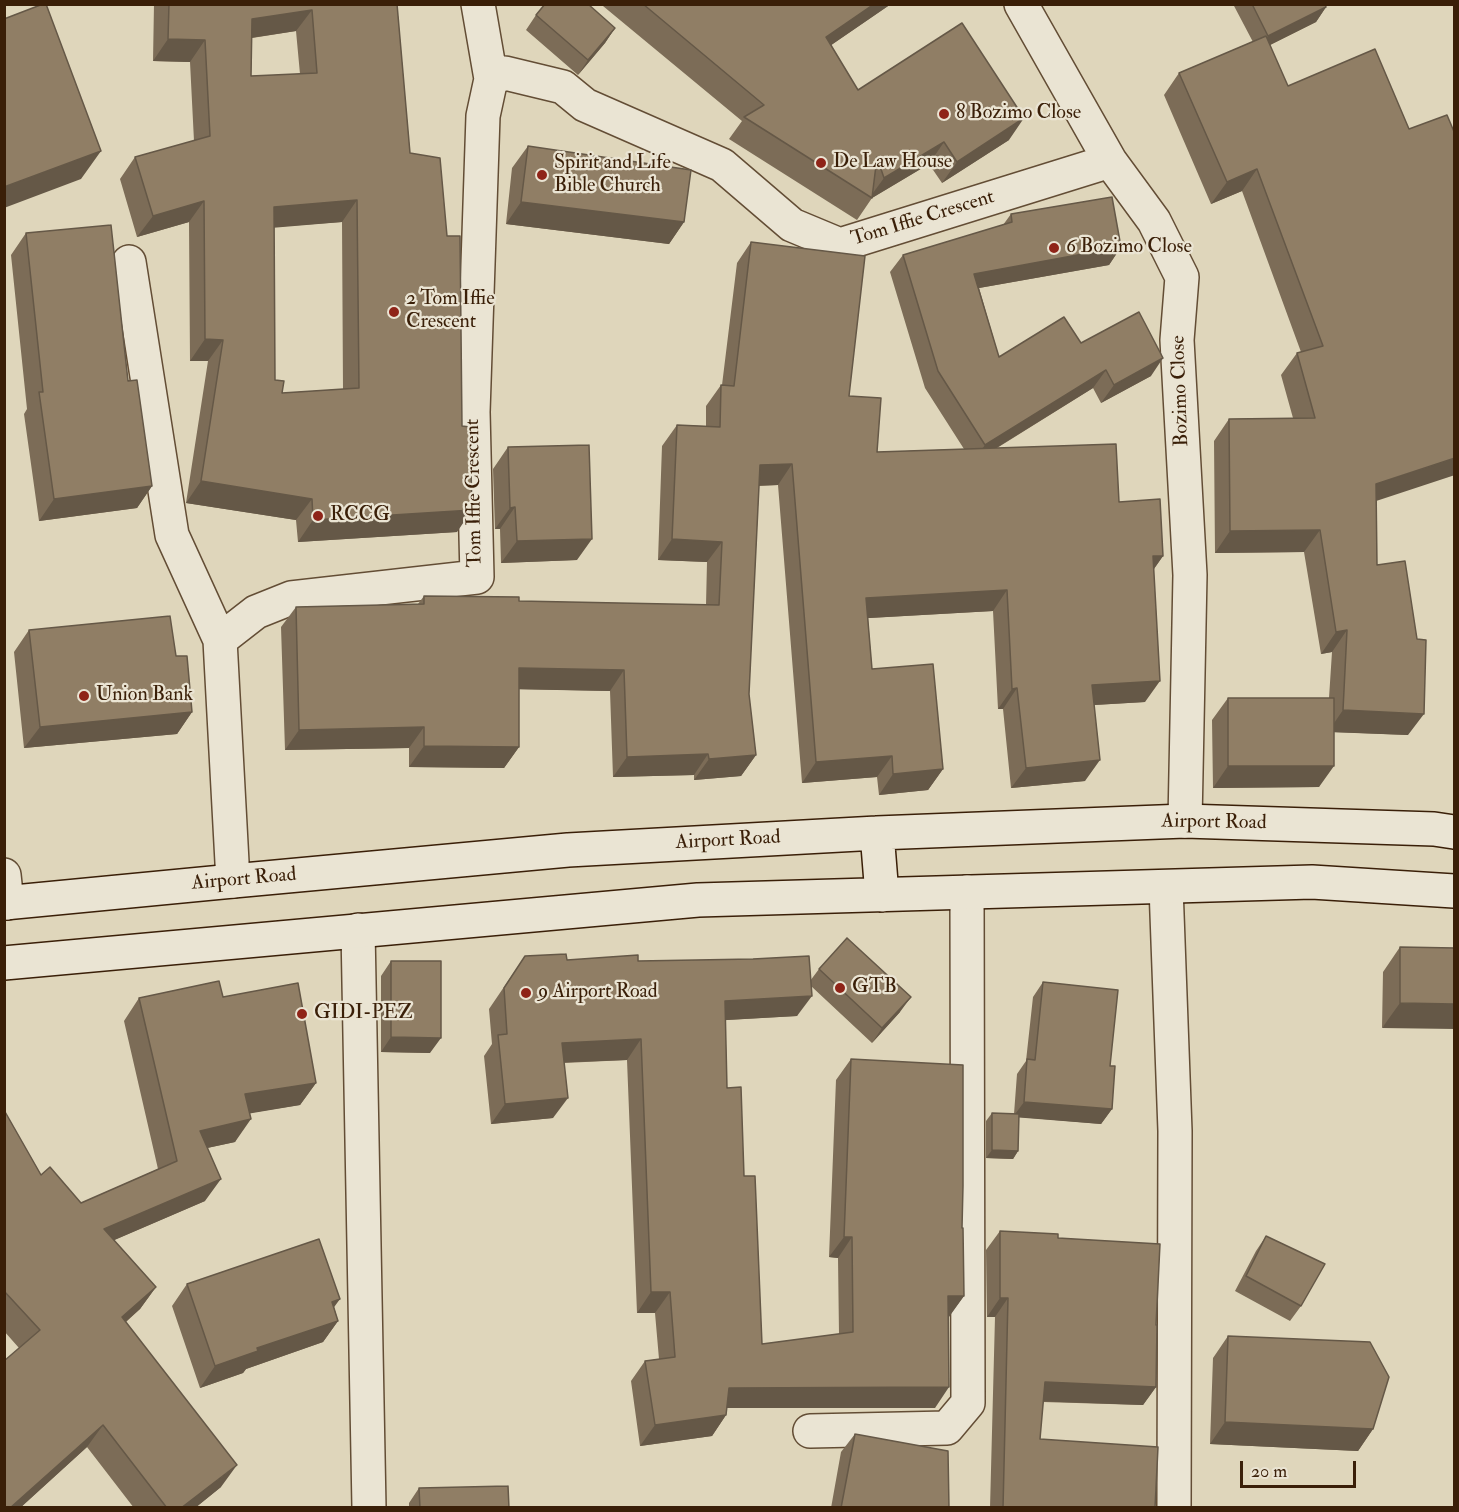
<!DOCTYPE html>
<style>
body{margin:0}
#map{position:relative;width:1459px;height:1512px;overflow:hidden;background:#dfd6bb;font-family:"IM FELL Double Pica",serif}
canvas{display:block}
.frame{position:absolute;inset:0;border:6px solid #3a1f08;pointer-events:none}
.scale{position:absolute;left:1240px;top:1461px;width:116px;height:27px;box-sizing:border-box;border:3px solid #3a1f08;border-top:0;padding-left:8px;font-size:18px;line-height:21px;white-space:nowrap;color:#3a1f08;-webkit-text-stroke:4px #eae4d3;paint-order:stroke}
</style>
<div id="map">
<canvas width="1459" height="1512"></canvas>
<div class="frame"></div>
<div class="scale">20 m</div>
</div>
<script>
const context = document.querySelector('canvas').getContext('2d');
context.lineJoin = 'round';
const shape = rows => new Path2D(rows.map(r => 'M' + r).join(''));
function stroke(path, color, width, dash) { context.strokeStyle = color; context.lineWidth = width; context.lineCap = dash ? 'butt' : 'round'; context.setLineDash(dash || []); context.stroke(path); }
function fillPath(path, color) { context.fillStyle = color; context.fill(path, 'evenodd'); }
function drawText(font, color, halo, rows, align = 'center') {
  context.font = font + ' "IM FELL Double Pica",serif'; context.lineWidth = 4.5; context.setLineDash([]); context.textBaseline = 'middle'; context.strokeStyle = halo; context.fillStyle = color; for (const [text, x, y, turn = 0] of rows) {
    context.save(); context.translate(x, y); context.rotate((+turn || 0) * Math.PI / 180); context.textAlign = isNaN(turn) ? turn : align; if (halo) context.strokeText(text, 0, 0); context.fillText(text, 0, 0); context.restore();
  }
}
const street = shape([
 [1021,4,1110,161,1154,221,1182,277,1177,340,1190,575,1185,821],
 [491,79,505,73,563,87,585,105,722,165,792,225,840,245,1110,161],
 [129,262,172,535,220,640],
 [4,875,7,903],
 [233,881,220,640,256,612,291,598,477,577,473,412,483,116,491,79,478,4],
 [1166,887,1175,1131,1174,1508],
 [358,930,369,1508],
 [810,1431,947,1428,968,1403,967,892]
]);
const secondary = shape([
 [877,833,882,895],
 [4,903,233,881,568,850,877,833,1185,821,1434,829,1454,832],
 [4,963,698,900,1312,882,1454,891]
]);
stroke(street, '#634d35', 36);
stroke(secondary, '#3a1f08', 36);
stroke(street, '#eae4d3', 33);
stroke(secondary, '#eae4d3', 33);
fillPath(shape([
 [154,4,397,4,410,153,457,532,298,542,296,520,186,503,208,361,190,361,189,222,137,237,120,179,135,157,194,141,190,62,153,61],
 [296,31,300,74,251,76,252,38],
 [342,222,343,389,282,393,275,380,274,227],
 [604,4,891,4,831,45,858,90,1009,140,942,183,929,164,872,198,857,220,729,139,742,121,603,6],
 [1233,4,1325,4,1326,7,1316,22,1270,45,1376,501,1377,565,1408,735,1334,732,1319,787,1213,788,1212,720,1228,698,1329,698,1332,652,1321,654,1304,552,1215,553,1214,441,1229,419,1293,418,1281,375,1297,353,1301,352,1242,191,1211,204,1164,95,1179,73,1253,42],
 [536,15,615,28,605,43,578,75,526,30],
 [528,146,684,222,669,244,506,224,512,168],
 [1011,214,1121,247,1109,265,979,288,999,357,1081,343,1151,376,1101,403,1093,388,997,448,1119,502,1163,556,1154,569,1145,702,1094,705,1085,781,1011,788,1003,709,998,709,993,611,868,618,872,669,943,769,928,790,879,795,877,777,802,783,778,485,759,486,749,694,756,755,741,776,694,780,694,775,613,777,610,691,519,689,519,747,504,768,409,767,409,748,285,750,281,627,296,607,418,604,424,596,519,601,706,605,707,562,658,560,662,446,677,425,706,426,706,406,721,385,722,385,737,263,751,242,849,396,877,452,964,449,925,388,890,272,903,255,1003,225],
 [26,233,128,381,152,486,137,508,39,521,24,414,27,409,11,255],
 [508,447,577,560,501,563,500,529,495,529,493,469],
 [29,630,176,656,192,712,177,734,24,748,14,652],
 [1400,947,1455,948,1382,1028,1383,972],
 [525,956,567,960,638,961,810,981,819,969,900,1012,872,1043,811,986,797,1016,725,1020,727,1088,744,1176,762,1344,839,1334,838,1258,829,1257,836,1080,851,1059,962,1228,964,1296,948,1317,935,1408,727,1408,726,1415,712,1436,640,1446,631,1381,645,1361,659,1359,655,1313,637,1313,627,1060,564,1063,553,1118,491,1124,484,1056,492,1044,489,1009],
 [391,961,430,1053,381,1052,381,976],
 [1043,982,1110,1066,1112,1109,1101,1124,1019,1117,1018,1151,1013,1159,986,1158,986,1121,992,1113,1014,1114,1017,1074,1026,1061,1033,997],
 [223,997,316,1083,300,1105,249,1113,235,1142,207,1148,205,1201,114,1240,156,1287,140,1309,126,1322,221,1487,195,1508,134,1508,87,1447,20,1508,4,1508,19,1348,4,1331,4,1110,41,1175,81,1203,158,1169,124,1021,139,998],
 [1000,1231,1058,1238,1156,1325,1156,1387,1143,1405,1043,1402,1040,1439,1155,1508,990,1508,995,1317,987,1317,986,1250],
 [1266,1236,1301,1306,1290,1321,1235,1291,1256,1251],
 [187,1284,334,1307,338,1321,323,1342,246,1369,243,1373,200,1388,172,1306],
 [1228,1336,1373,1429,1358,1451,1210,1444,1213,1358],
 [855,1434,949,1508,831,1508,841,1452],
 [419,1488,509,1508,409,1508,409,1503]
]), '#7c6c57');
fillPath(shape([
 [874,4,891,4,811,59,826,37],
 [1326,7,1316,22,1258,51,1268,36],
 [312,10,296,31,237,40,252,19],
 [615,28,605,43,578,75,588,60],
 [168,39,205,40,190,62,153,61],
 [1024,118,1009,140,942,183,957,162],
 [944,142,929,164,872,198,870,197,884,178],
 [101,151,81,179,4,208,4,187],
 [1257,169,1242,191,1211,204,1227,182],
 [357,200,342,222,259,229,274,207],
 [204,201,189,222,137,237,153,216],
 [521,202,684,222,669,244,506,224],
 [1121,247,1109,265,962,291,974,274],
 [205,339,223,340,208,361,190,361],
 [1163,358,1151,376,1101,403,1114,385],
 [1106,370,1093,388,972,463,985,445],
 [1455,458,1455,475,1361,506,1376,484],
 [792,464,778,485,745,486,760,465],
 [201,481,312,499,296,520,186,503],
 [152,486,137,508,39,521,54,499],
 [515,507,500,529,495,529,510,508],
 [472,510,457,532,298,542,313,520],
 [1320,530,1304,552,1215,553,1230,531],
 [592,539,577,560,501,563,517,541],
 [672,539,722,542,707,562,658,560],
 [1153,556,1163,556,1148,577],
 [1007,590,993,611,852,619,866,598],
 [1347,630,1332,652,1321,654,1336,632],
 [519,668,624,670,610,691,504,689],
 [1160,681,1145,702,1077,706,1092,685],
 [1017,688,1003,709,998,709,1012,689],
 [1343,710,1424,714,1408,735,1328,732],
 [192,712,177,734,24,748,40,727],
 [424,727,409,748,285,750,299,730],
 [424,746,519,747,504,768,409,767],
 [708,754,694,775,613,777,627,757],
 [756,755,741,776,694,780,709,759],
 [892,756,877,777,802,783,816,762],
 [1100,760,1085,781,1011,788,1026,768],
 [1228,766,1334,766,1319,787,1213,788],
 [943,769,928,790,879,795,893,774],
 [812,996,797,1016,710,1021,725,1001],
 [911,997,900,1012,872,1043,882,1028],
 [1400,1003,1455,1004,1455,1029,1382,1028],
 [391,1037,441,1038,430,1053,381,1052],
 [641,1039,627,1060,548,1063,562,1043],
 [316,1083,300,1105,229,1117,245,1094],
 [568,1098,553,1118,491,1124,505,1104],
 [1024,1102,1112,1109,1101,1124,1013,1117],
 [251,1119,235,1142,184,1153,200,1131],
 [992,1150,1018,1151,1013,1159,986,1158],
 [221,1179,205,1201,89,1251,104,1229],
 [844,1237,852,1237,838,1258,829,1257],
 [156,1287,140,1309,106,1339,122,1317],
 [651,1292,670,1292,655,1313,637,1313],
 [948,1296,964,1296,949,1317,933,1317],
 [1000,1298,1008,1298,995,1317,987,1317],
 [340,1299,324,1321,332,1302],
 [338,1321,323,1342,246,1369,243,1373,200,1388,215,1366,257,1348],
 [1045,1382,1156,1387,1143,1405,1032,1401],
 [949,1387,935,1408,714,1408,729,1388],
 [726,1415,712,1436,640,1446,655,1425],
 [1225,1422,1373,1429,1358,1451,1210,1444],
 [103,1425,87,1447,20,1508,10,1508],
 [237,1465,221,1487,195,1508,181,1508]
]), '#655847');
const building = shape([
 [43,4,46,4,101,151,4,187,4,19,43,4],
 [169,4,397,4,410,153,440,158,447,236,460,236,462,426,470,427,472,510,313,520,312,499,201,481,223,340,205,339,204,201,153,216,135,157,210,136,205,40,168,39,169,4],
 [312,10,317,73,251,76,252,19,312,10],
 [357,200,359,388,282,393,284,381,275,380,274,207,357,200],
 [545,4,588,4,615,28,588,60,536,15,545,4],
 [643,4,874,4,826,37,858,90,962,23,1024,118,957,162,944,142,884,178,877,157,872,198,744,117,764,105,643,4],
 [1252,4,1325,4,1326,7,1268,36,1252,4],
 [1266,36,1288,86,1375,49,1409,129,1447,115,1455,134,1455,458,1376,484,1377,565,1405,561,1417,639,1426,640,1424,714,1343,710,1347,630,1336,632,1320,530,1230,531,1229,419,1315,418,1297,353,1323,346,1257,169,1227,182,1179,73,1266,36],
 [528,146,691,170,684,222,521,202,528,146],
 [1112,197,1121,247,974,274,999,357,1064,317,1081,343,1139,312,1163,358,1114,385,1106,370,985,445,938,371,903,255,1012,222,1011,214,1112,197],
 [111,225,128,381,137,380,152,486,54,499,39,392,43,392,26,233,111,225],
 [751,242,865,256,849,396,881,398,877,452,1116,444,1119,502,1160,499,1163,556,1153,556,1160,681,1092,685,1100,760,1026,768,1017,688,1012,689,1007,590,866,598,872,669,933,664,943,769,893,774,892,756,816,762,792,464,760,465,749,694,756,755,709,759,708,754,627,757,624,670,519,668,519,747,424,746,424,727,299,730,296,607,424,604,424,596,519,597,519,601,719,605,722,542,672,539,677,425,720,427,721,385,734,386,751,242],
 [589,445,592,539,517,541,515,507,510,508,508,447,589,445],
 [170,616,176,656,187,656,192,712,40,727,29,630,170,616],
 [1228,698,1334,698,1334,766,1228,766,1228,698],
 [847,938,911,997,882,1028,819,969,847,938],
 [1400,947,1455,948,1455,1004,1400,1003,1400,947],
 [566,954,567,960,638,955,638,961,753,959,809,956,812,996,725,1001,727,1088,741,1087,744,1176,755,1176,762,1344,853,1332,852,1237,844,1237,851,1059,963,1065,963,1186,962,1228,963,1228,964,1296,948,1296,949,1387,729,1388,726,1415,655,1425,645,1361,675,1357,670,1292,651,1292,641,1039,562,1043,568,1098,505,1104,498,1035,507,1034,504,988,525,956,566,954],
 [391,961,441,961,441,1038,391,1037,391,961],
 [219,981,223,997,298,983,316,1083,245,1094,251,1119,200,1131,221,1179,104,1229,156,1287,122,1317,237,1465,181,1508,167,1508,103,1425,10,1508,4,1508,4,1361,40,1330,4,1291,4,1110,41,1175,50,1167,81,1203,177,1161,139,998,219,981],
 [1043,982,1118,990,1110,1066,1115,1066,1112,1109,1024,1102,1027,1059,1035,1060,1043,982],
 [992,1113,1019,1114,1018,1151,992,1150,992,1113],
 [1000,1231,1058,1234,1058,1238,1160,1244,1156,1325,1157,1325,1156,1387,1045,1382,1040,1439,1158,1447,1155,1508,1003,1508,1008,1298,1000,1298,1000,1231],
 [1266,1236,1325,1264,1301,1306,1246,1276,1266,1236],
 [319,1239,340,1299,332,1302,338,1321,257,1348,258,1351,215,1366,187,1284,319,1239],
 [1228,1336,1370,1342,1389,1377,1373,1429,1225,1422,1228,1336],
 [855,1434,948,1451,949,1508,841,1508,855,1434],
 [508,1486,509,1508,420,1508,419,1488,508,1486]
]);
fillPath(building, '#907e65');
stroke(building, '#655847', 1.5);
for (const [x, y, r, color] of [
 [944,114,6,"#8f2418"],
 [821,163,6,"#8f2418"],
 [542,175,6,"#8f2418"],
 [1054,248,6,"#8f2418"],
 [394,312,6,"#8f2418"],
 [318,516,6,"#8f2418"],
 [84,696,6,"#8f2418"],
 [840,988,6,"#8f2418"],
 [526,993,6,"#8f2418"],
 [302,1014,6,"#8f2418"]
]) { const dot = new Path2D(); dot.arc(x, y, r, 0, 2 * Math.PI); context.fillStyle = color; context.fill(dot); stroke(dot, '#eae4d3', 2); }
drawText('20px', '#3a1f08', '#eae4d3', [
 ["8 Bozimo Close",956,114],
 ["De Law House",833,163],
 ["Spirit and Life",554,164],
 ["Bible Church",554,187],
 ["6 Bozimo Close",1066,248],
 ["2 Tom Iffie",406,300],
 ["Crescent",406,323],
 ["RCCG",330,516],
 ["Union Bank",96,696],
 ["GTB",852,988],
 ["9 Airport Road",538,993],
 ["GIDI-PEZ",314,1014]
], 'left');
drawText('20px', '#3a1f08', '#eae4d3', [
 ["Tom Iffie Crescent",923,219,-17],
 ["Bozimo Close",1181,391,-92],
 ["Tom Iffie Crescent",475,493,-91],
 ["Airport Road",1214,823,1],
 ["Airport Road",728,841,-3],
 ["Airport Road",244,880,-5]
]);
</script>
